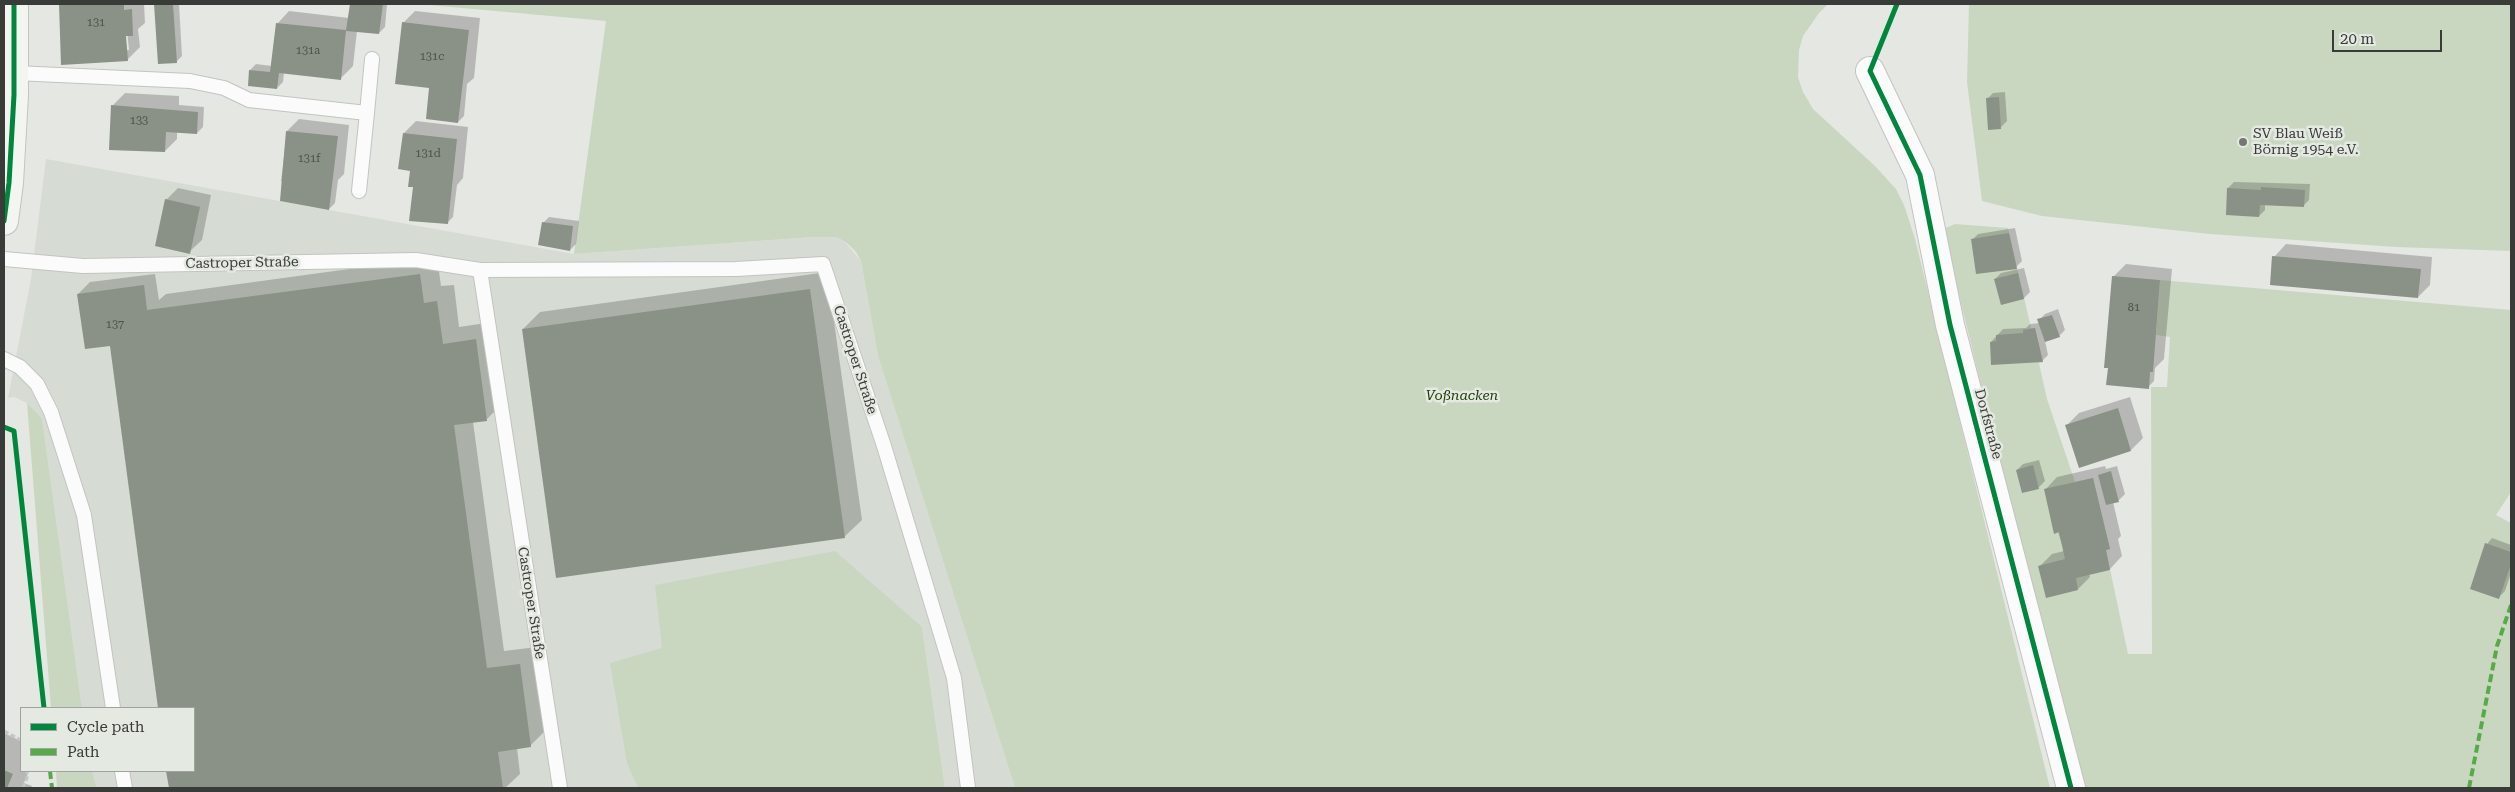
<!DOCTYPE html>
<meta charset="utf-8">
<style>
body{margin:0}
#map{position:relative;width:2515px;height:792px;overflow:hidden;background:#e5e7e3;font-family:"Roboto Serif",serif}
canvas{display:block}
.frame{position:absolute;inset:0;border:5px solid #393b38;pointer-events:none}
.legend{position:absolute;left:20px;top:707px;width:175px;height:65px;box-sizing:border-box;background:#e4e9e1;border:1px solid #a0a39d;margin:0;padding:6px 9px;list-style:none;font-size:15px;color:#393b38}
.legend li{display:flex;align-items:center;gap:10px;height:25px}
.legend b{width:25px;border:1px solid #a0a39d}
.scale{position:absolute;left:2332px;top:30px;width:110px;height:22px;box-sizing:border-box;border:2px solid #393b38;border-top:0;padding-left:6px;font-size:15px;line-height:18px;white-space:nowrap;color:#393b38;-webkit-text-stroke:4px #e4e9e1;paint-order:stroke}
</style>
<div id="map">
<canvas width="2515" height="792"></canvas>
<div class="frame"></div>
<ul class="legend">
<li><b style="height:6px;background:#00873e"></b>Cycle path</li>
<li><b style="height:6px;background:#55ac46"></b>Path</li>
</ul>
<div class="scale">20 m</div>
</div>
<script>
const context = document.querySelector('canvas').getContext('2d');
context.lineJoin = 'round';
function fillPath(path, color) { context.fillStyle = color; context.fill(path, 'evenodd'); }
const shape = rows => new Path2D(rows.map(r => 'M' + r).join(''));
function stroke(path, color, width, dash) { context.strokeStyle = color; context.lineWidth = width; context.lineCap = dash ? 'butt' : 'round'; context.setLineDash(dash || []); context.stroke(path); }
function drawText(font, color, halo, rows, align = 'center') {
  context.font = font + ' "Roboto Serif",serif'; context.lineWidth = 5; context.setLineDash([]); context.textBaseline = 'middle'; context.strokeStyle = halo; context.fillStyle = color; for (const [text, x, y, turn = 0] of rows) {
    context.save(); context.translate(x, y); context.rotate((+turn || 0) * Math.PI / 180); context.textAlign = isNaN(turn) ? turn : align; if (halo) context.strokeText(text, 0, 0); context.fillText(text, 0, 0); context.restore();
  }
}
fillPath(shape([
 [46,159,574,254,814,237,836,237,846,243,861,261,878,356,1015,788,945,788,922,627,663,649,611,663,627,764,638,788,97,788,92,771,194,771,194,708,82,708,42,418,27,403,14,397,8,398,31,279]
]), '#d6dcd3');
fillPath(shape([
 [418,4,1828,4,1819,13,1803,36,1799,50,1798,77,1803,92,1813,109,1875,166,1896,189,1904,205,1915,239,2050,788,1015,788,878,356,861,261,856,252,847,243,836,237,814,237,574,254,606,21],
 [1969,4,2511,4,2511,251,2396,247,2210,234,2042,216,1982,201,1967,82],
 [1955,224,2008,228,2031,328,2035,328,2043,362,2039,363,2047,399,2075,482,2093,478,2110,549,2106,550,2128,654,2152,654,2151,387,2167,387,2170,337,2156,335,2160,280,2511,310,2511,492,2496,515,2511,523,2511,788,2080,788,1947,246,1946,228],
 [27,403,42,418,82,708,51,708],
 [835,551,922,627,945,788,638,788,627,764,610,663,662,648,655,585],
 [56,771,92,771,97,788,57,788]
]), '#c9d7c0');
fillPath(shape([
 [60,4,144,4,145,23,138,29,140,47,128,59,62,63],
 [124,30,127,30,129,50,126,50],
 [155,4,179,4,182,56,176,62,159,63],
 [351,4,387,4,385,27,379,33,357,31,353,66,341,78,284,72,283,82,277,88,250,70,256,64,272,66,277,24,289,11,349,18],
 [415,11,480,18,474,78,467,84,464,116,458,122,403,23],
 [2005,92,2007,121,2001,127,1987,99,1993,93],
 [125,93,179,96,179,105,204,107,203,127,197,133,177,132,177,139,165,151,113,105],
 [299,119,349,125,344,174,338,180,335,203,329,209,281,181,287,131],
 [416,121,468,127,463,178,457,185,453,217,447,223,414,186,404,133],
 [2234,182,2310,184,2309,200,2303,206,2265,204,2265,210,2259,216,2228,188],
 [178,188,211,195,202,240,189,252,166,200],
 [549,217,579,221,576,244,570,250,543,223],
 [2015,228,2022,261,2016,267,1972,240,1978,234],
 [2286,244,2432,257,2430,285,2418,297,2274,257],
 [437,257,441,286,454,285,459,327,493,322,503,403,486,420,473,422,504,651,537,647,547,729,530,746,517,748,520,774,505,788,170,788,168,771,194,771,194,708,159,708,111,344,78,294,90,282,155,274,159,300,166,294],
 [2126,264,2172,269,2164,359,2155,368,2154,381,2148,387,2109,367,2114,276],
 [2024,268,2030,292,2024,298,1995,279,2001,273],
 [827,272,862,520,844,537,523,329,540,312],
 [2058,309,2065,330,2059,336,2045,341,2048,355,2042,361,1991,342,2003,329,2026,328,2030,324,2040,323,2039,320,2045,314],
 [2130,397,2143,438,2131,450,2067,425,2079,413],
 [2039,460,2045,481,2039,487,2023,492,2017,470,2023,464],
 [2105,466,2106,469,2117,466,2125,494,2119,500,2113,502,2121,536,2118,539,2122,556,2110,569,2089,573,2090,577,2078,589,2040,566,2052,554,2064,551,2045,490,2057,477],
 [2492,538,2511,545,2511,573,2505,591,2499,597,2487,544],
 [4,733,21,741,21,771,29,771,24,783,32,786,31,788,4,788]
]), '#0003');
fillPath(shape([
 [59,4,124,4,124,10,132,9,133,36,126,36,128,61,61,65],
 [154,4,173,4,177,63,158,64],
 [350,4,383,4,379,34,346,31,341,80,279,73,277,89,248,86,249,70,270,72,276,23,346,30],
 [402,22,469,30,458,123,426,119,429,88,395,84],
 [1999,97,2001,129,1988,130,1986,98],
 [111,105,198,112,197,134,166,132,165,152,109,150],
 [286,131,338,136,329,210,280,201],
 [403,133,457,139,448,224,409,221,413,187,408,187,410,171,398,169],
 [2261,187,2305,190,2304,207,2260,205,2259,217,2226,215,2227,188,2261,190],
 [165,199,200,207,190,254,155,246],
 [542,222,573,226,570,251,538,245],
 [2009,233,2017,269,1976,274,1971,239],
 [2272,256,2421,269,2418,298,2270,285],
 [2018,273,2024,299,2001,305,1994,279],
 [420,274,424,303,437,301,443,344,476,339,487,421,454,425,487,668,520,664,531,747,498,752,503,788,169,788,166,771,194,771,194,708,158,708,110,346,85,349,77,294,144,285,147,310],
 [2112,276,2160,280,2153,372,2150,372,2149,389,2106,385,2108,368,2104,368],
 [810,289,845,538,556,578,522,329],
 [2052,315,2060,337,2045,342,2037,319],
 [2035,328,2043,362,1991,365,1990,342,1996,341,1996,335,2023,333,2023,330],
 [2118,408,2131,451,2079,468,2065,425],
 [2033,465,2039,489,2022,493,2016,470],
 [2111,471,2119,502,2106,505,2098,475],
 [2093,478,2110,549,2106,550,2110,570,2076,578,2078,590,2046,598,2038,566,2065,559,2059,532,2054,534,2044,489],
 [2485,543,2511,552,2511,564,2499,599,2470,589],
 [4,770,13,774,7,788,4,788]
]), '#8a9186');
const service = shape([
 [15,73,190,81,224,88,249,100,367,113,359,191],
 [367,113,372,59],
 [4,259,83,266,416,260,480,270,736,269,823,264,884,446,954,678,968,788],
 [480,270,560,788],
 [4,359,20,367,37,384,51,412,84,515,113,708],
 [122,771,125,788]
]);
const minor = shape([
 [1870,71,1920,175,1950,325,2071,788]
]);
const secondary = shape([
 [4,221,9,183,14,95,14,4]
]);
stroke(service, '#c2c4c1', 16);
stroke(minor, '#c2c4c1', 30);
stroke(secondary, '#c2c4c1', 30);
stroke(shape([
 [4,731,21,740],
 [23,788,27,778,27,771]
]), '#c6c6c6', 3, [5, 2.5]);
stroke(service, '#fbfbfb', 14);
stroke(minor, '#fbfbfb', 28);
stroke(secondary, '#f3f5f1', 28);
stroke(shape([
 [50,771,52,788],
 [2469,788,2497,646,2511,605]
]), '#55ac46', 4, [8, 4]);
stroke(shape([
 [1897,4,1870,71,1920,175,1950,325,2071,788],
 [4,221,9,183,14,95,14,4],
 [4,427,14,431,44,708]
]), '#00873e', 5);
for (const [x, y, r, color] of [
 [2243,142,5,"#757774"]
]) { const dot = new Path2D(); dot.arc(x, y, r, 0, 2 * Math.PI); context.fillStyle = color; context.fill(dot); stroke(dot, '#e4e9e1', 2); }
drawText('11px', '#4d504c', null, [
 ["131",96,23],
 ["131a",308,51],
 ["131c",432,57],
 ["133",139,121],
 ["131d",428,154],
 ["131f",309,159],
 ["81",2134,308],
 ["137",115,325]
]);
drawText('14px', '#393b38', '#e4e9e1', [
 ["SV Blau Weiß",2253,134],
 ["Börnig 1954 e.V.",2253,150]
], 'left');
drawText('14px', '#393b38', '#e4e9e1', [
 ["Castroper Straße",242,263,-1],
 ["Castroper Straße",855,360,72],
 ["Dorfstraße",1988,424,75],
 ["Castroper Straße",531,603,81]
]);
drawText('italic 14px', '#1e3b03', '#e4e9e1', [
 ["Voßnacken",1462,396]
]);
</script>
